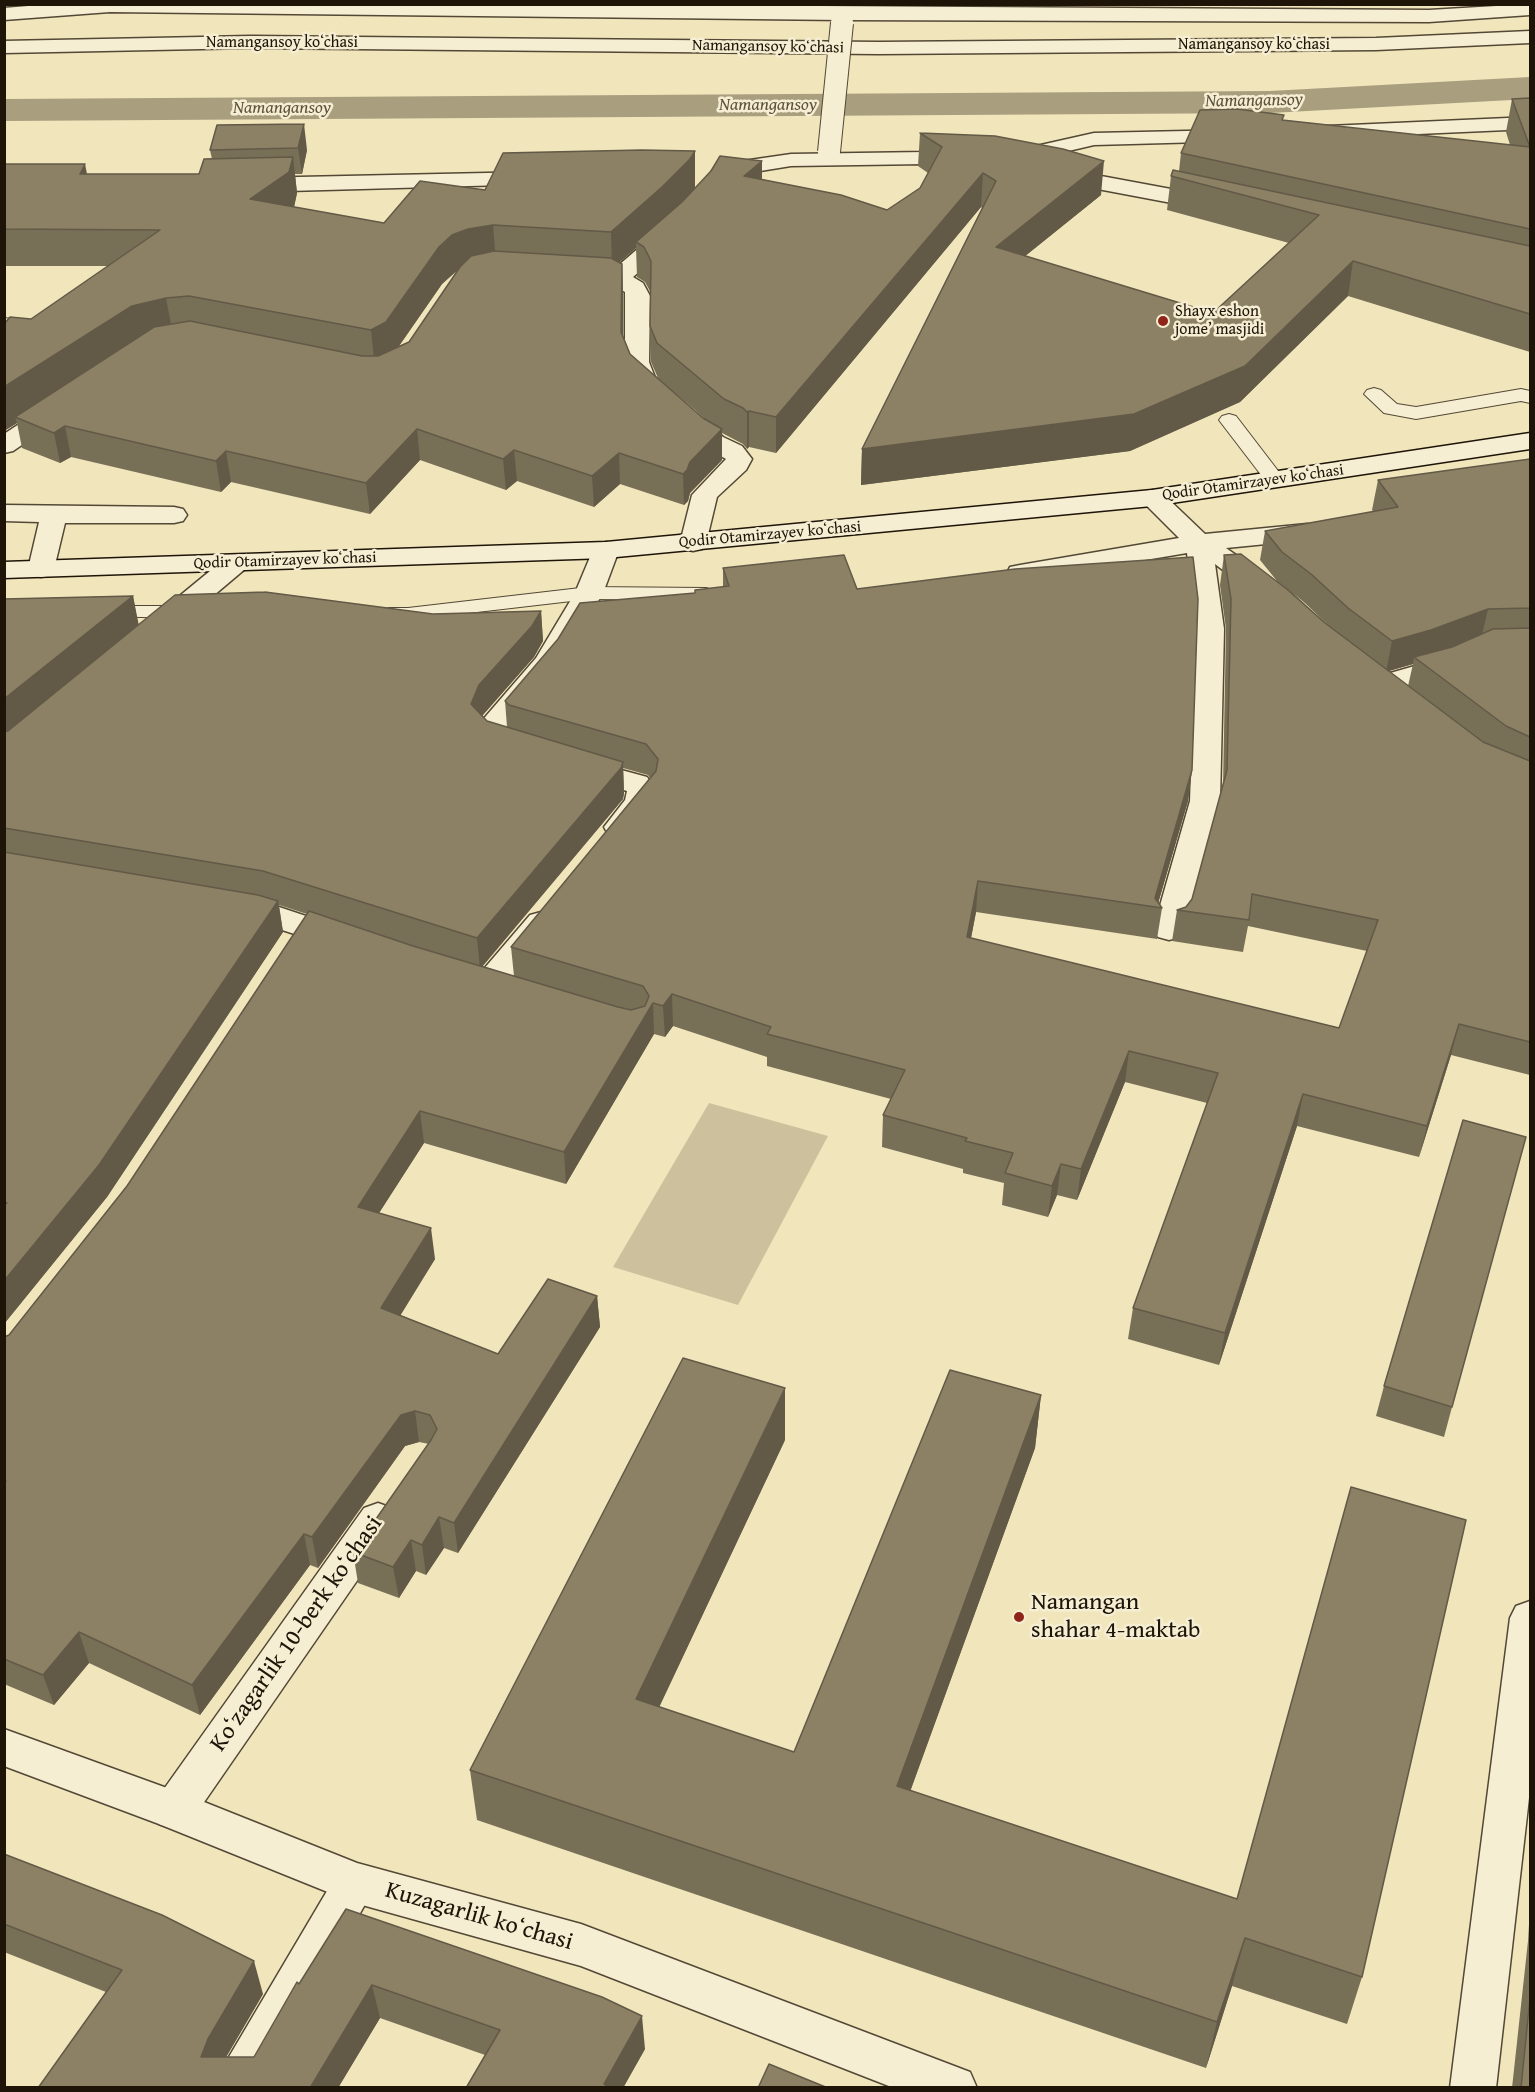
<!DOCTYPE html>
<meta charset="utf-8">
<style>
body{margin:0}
#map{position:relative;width:1535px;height:2092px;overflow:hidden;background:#f1e5bb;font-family:"Gentium Book Plus",serif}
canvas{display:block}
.frame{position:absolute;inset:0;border:6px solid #1e1408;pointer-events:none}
</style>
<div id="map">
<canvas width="1535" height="2092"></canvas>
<div class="frame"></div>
</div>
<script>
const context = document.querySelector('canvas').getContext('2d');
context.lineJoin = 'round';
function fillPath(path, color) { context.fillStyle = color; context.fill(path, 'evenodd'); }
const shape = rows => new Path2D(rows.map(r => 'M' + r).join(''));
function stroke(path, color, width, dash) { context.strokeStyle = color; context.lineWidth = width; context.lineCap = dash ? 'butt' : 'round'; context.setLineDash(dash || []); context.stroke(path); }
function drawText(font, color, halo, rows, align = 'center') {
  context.font = font + ' "Gentium Book Plus",serif'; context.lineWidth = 5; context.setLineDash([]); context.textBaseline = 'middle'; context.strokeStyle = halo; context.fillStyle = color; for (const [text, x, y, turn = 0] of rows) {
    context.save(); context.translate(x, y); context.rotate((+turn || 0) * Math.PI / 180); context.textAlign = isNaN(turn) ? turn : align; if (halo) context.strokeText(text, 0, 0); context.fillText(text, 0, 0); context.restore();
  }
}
fillPath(shape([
 [709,1103,828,1136,738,1305,613,1267]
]), '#cdc19d');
fillPath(shape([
 [1530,77,1530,99,1270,113,4,121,4,99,1270,91,1530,77]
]), '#a99e7e');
const service = shape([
 [4,318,34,322,37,326,11,360,4,361,4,343,15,330,4,329,4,318],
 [1374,388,1381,390,1397,404,1416,407,1521,389,1530,391,1530,403,1521,401,1416,419,1384,413,1364,394,1367,390,1374,388],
 [1229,414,1236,416,1282,476,1285,480,1282,484,1268,484,1222,424,1219,420,1222,416,1229,414],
 [589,587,706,588,713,590,717,594,713,598,706,600,589,599,408,620,389,620,382,618,378,614,382,610,389,608,408,608,589,587],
 [101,606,190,606,197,608,201,612,197,616,190,618,94,616,90,612,94,608,101,606]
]);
const minor = shape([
 [52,4,514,4,1429,10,1530,4,1530,15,1429,22,843,20,110,12,4,20,4,8,52,4],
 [1530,117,1530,129,1328,138,1320,137,1317,132,1320,127,1328,126,1530,117],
 [1232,130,1240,131,1243,136,1240,141,1094,145,1013,164,1005,163,1002,158,1005,153,1094,133,1232,130],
 [925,152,963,155,971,156,974,161,971,166,963,167,925,164,791,166,748,173,720,183,712,181,709,176,712,171,736,162,791,154,925,152],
 [1058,168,1214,197,1222,199,1225,204,1222,209,1214,211,1050,180,1047,175,1050,170,1058,168],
 [534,172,542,174,545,179,542,184,252,192,244,190,241,185,244,180,252,178,534,172],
 [671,225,679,227,682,232,679,237,633,277,643,283,650,296,649,362,656,380,723,437,742,446,752,459,746,470,717,497,706,543,702,549,693,551,684,549,680,543,692,495,726,459,705,447,633,383,625,362,625,292,613,285,570,281,566,276,570,271,578,269,612,271,663,227,671,225],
 [57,403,66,405,69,410,66,415,13,451,4,453,4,434,48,405,57,403],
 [1152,490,1161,492,1205,534,1307,524,1316,526,1320,532,1316,538,1307,540,1226,548,1270,579,1274,585,1270,591,1260,593,1250,591,1215,564,1224,629,1220,801,1185,930,1180,937,1169,940,1158,937,1153,930,1190,801,1196,629,1187,553,1020,581,1010,579,1007,573,1010,567,1020,565,1179,538,1139,498,1143,492,1152,490],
 [4,505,174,507,183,509,187,515,183,521,174,523,65,523,54,569,51,575,41,577,31,575,28,569,39,522,4,521,4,505],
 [606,542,615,544,619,550,603,593,558,668,507,726,505,732,510,738,527,743,532,749,527,755,517,758,490,750,476,733,480,723,536,658,575,593,593,550,597,544,606,542],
 [236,555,245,557,249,563,245,569,174,629,164,631,154,629,150,623,154,617,227,557,236,555],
 [1530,640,1530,656,1486,657,1445,675,1383,693,1373,690,1369,684,1373,678,1425,663,1472,643,1482,641,1530,640],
 [581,759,647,777,657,791,655,802,630,834,619,837,608,834,604,827,625,800,627,791,571,774,566,768,571,762,581,759],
 [237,899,279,907,354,932,359,939,354,946,343,950,264,924,226,916,221,909,226,902,237,899],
 [541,912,552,915,557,922,552,929,499,993,488,996,477,993,472,985,477,977,530,915,541,912],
 [378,1503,392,1508,398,1519,392,1530,189,1824,174,1829,159,1824,153,1810,159,1796,364,1508,378,1503],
 [1530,1601,1530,1789,1496,2088,1450,2088,1510,1618,1516,1606,1530,1601],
 [355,1863,370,1869,377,1883,262,2088,213,2088,220,2072,340,1869,355,1863]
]);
const tertiary = shape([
 [1530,31,1530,43,1376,50,879,54,251,48,4,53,4,41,251,36,879,42,1376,38,1530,31],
 [4,1729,189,1796,357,1863,581,1924,970,2072,977,2088,894,2088,581,1966,355,1903,159,1824,4,1766,4,1729]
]);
const secondary = shape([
 [1530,433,1530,449,1152,506,606,558,4,578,4,562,606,542,1152,490,1530,433]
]);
stroke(service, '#534835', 2);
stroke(minor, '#534835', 3);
stroke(tertiary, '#534835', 3);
stroke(secondary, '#1e1408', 3);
fillPath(service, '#f6eed3');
fillPath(minor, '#f6eed3');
fillPath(tertiary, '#f6eed3');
fillPath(secondary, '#f6eed3');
const minorBridge = shape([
 [829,152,842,23]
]);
stroke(minorBridge, '#534835', 24, []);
stroke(minorBridge, '#f6eed3', 22);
fillPath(shape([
 [1063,4,1151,4,1151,6],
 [1406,4,1455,4,1443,6],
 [1530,98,1530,352,1348,296,1240,402,1130,451,861,485,862,449,982,208,981,207,776,453,749,447,747,449,743,444,722,433,722,460,690,493,688,501,684,505,620,484,594,507,517,481,506,490,420,460,370,514,231,482,221,492,71,457,60,463,22,448,17,423,4,431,31,319,108,266,4,266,4,164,87,174,199,174,212,159,210,150,217,125,307,150,302,174,295,174,297,193,294,207,384,223,485,190,695,187,694,189,762,179,887,210,920,188,928,173,918,166,920,133,1101,195,1025,256,1213,313,1289,243,1167,210,1171,176,1179,171,1181,153,1283,120,1510,145,1506,132,1512,99],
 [636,248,637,277,645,282,651,293,650,326,651,362,658,378,630,354,623,335,623,293,622,264,619,262],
 [457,271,409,342,399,346,442,284],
 [669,388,694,409,706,420,703,418],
 [1530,459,1530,1075,1451,1055,1419,1157,1297,1126,1219,1365,1128,1339,1133,1308,1207,1103,1125,1082,1077,1200,1057,1195,1048,1217,1002,1205,1004,1183,963,1173,963,1169,882,1147,883,1115,891,1099,767,1066,767,1057,673,1026,665,1037,654,1034,566,1184,424,1143,379,1213,435,1259,400,1315,498,1354,597,1296,600,1327,458,1553,444,1548,426,1575,416,1571,399,1598,358,1583,353,1552,429,1444,419,1442,405,1446,318,1568,310,1565,200,1715,89,1663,54,1705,4,1684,4,1337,9,1335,127,1186,307,914,279,905,283,932,107,1197,4,1324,4,599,133,596,138,625,433,614,541,611,543,641,534,657,482,716,487,721,507,727,505,701,695,593,695,590,723,587,723,568,857,589,1192,770,1188,801,1158,903,1162,908,1157,939,976,912,971,938,1339,1028,1367,951,1248,926,1243,952,1172,941,1177,910,1186,907,1192,899,1223,786,1226,629,1220,585,1224,555,1277,581,1260,560,1265,531,1374,512,1372,510,1378,480],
 [1293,593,1306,604,1333,630,1325,623],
 [1413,664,1408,686,1388,671],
 [623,768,648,775,650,778,511,947,514,976,483,966,623,799,624,793],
 [1384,1386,1452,1407,1444,1437,1376,1416],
 [1041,1395,1035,1448,910,1791,1362,1977,1347,2024,1232,1986,1206,2068,477,1820,470,1770,785,1440,659,1707,794,1752],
 [4,1854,263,1994,226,2057,254,2057,346,1909,645,2049,623,2088,466,2088,485,2055,380,2018,338,2088,38,2088,106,1992,4,1952],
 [1530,1908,1530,2088,1512,2088,1528,1941]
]), '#786f57');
fillPath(shape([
 [304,124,307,150,302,174,298,148],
 [695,151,695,187,691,195,636,242,636,248,612,269,611,232],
 [293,157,297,193,294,207,250,199],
 [762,161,762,195,744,176],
 [1104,161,1101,195,993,282,996,247],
 [85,164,92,199,80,174],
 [983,173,981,207,776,453,776,417],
 [493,225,496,262,471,266,455,272,442,284,390,359,375,368,371,330,439,247,452,235,468,229],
 [1353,261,1348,296,1240,402,1130,451,861,485,862,449],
 [622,264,623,293,623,362,621,332],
 [166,298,173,335,15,417,17,423,4,431,4,387,132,306],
 [749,411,749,447,747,449,747,412],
 [65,426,71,457,60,463,54,433],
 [417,429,420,460,370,514,366,483],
 [722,429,722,460,690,493,688,501,684,505,683,474,690,462],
 [514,450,517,481,506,490,503,459],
 [226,451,231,482,221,492,216,461],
 [619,453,620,484,594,507,592,476],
 [133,596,139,626,4,736,4,699],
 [1488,609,1481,639,1414,657,1413,664,1386,672,1392,641],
 [541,611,543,641,534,657,482,716,474,734,471,704,479,685],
 [623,762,624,793,623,799,480,969,477,938],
 [1192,770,1188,801,1157,907,1155,898],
 [978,881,976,912,965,969,967,937],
 [278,901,283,932,107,1197,4,1324,4,1281],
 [672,994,673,1026,665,1037,663,1006],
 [653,1003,654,1034,566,1184,564,1152],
 [1459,1024,1451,1055,1419,1157,1427,1126],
 [1129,1051,1125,1082,1077,1200,1081,1169],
 [1303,1094,1297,1126,1219,1365,1225,1333],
 [420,1111,424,1143,363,1238,358,1207],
 [1061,1164,1057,1195,1048,1217,1052,1186],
 [431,1228,435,1259,386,1339,381,1308],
 [597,1296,600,1327,458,1553,454,1523],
 [785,1388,785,1440,639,1750,636,1699],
 [1041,1395,1035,1448,894,1836,897,1786],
 [415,1411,419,1442,405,1446,318,1568,312,1537,401,1415],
 [439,1517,444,1548,426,1575,422,1545],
 [304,1534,310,1565,200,1715,192,1685],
 [411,1540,416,1571,399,1598,393,1567],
 [79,1632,89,1663,54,1705,43,1675],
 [1245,1938,1232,1986,1206,2068,1217,2022],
 [254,1961,263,1994,218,2071,201,2057,208,2039],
 [372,1985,380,2018,338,2088,310,2088],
 [642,2016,645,2049,623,2088,604,2088,604,2084]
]), '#625a47');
const building = shape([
 [1530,98,1530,147,1512,99,1530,98],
 [1237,109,1284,115,1282,120,1530,147,1530,229,1181,153,1200,110,1237,109],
 [304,124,298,148,210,150,217,125,304,124],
 [920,133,995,136,1063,149,1104,161,996,247,1213,313,1319,215,1171,176,1173,170,1530,246,1530,314,1353,261,1245,366,1134,414,862,449,996,181,983,173,776,417,749,411,747,412,743,408,724,399,657,343,650,326,651,261,644,247,636,242,682,202,711,171,720,156,762,161,744,176,841,195,887,210,920,188,942,147,920,133],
 [642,150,695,151,690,159,662,187,611,232,493,225,468,229,452,235,439,247,386,322,371,330,189,296,166,298,132,306,4,387,4,324,10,317,31,319,160,230,4,229,4,164,85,164,80,174,199,174,204,159,293,157,289,172,250,199,384,223,420,181,485,190,503,153,642,150],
 [494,251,611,258,622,264,621,332,630,354,703,418,722,429,690,462,687,470,683,474,619,453,592,476,514,450,503,459,417,429,366,483,226,451,216,461,65,426,54,433,15,417,154,327,190,321,362,356,378,356,409,342,460,267,471,256,494,251],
 [1530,459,1530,608,1488,609,1431,630,1392,641,1348,608,1311,574,1282,552,1265,531,1398,507,1378,480,1530,459],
 [1241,554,1288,590,1325,623,1483,742,1530,761,1530,1042,1459,1024,1427,1126,1303,1094,1225,1333,1133,1308,1218,1073,1129,1051,1081,1169,1061,1164,1052,1186,1005,1173,1013,1153,965,1141,967,1138,883,1115,905,1070,767,1034,771,1027,672,994,663,1006,653,1003,564,1152,420,1111,358,1207,431,1228,381,1308,498,1354,548,1279,597,1296,454,1523,439,1517,422,1545,411,1540,393,1567,353,1552,431,1440,437,1429,430,1415,415,1411,401,1415,312,1537,304,1534,192,1685,79,1632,43,1675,4,1659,4,1482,6,1481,4,1481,4,1337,9,1335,127,1186,309,911,413,946,618,1007,631,1010,645,1006,649,996,643,986,511,947,656,771,658,759,646,744,509,705,505,701,558,639,580,603,695,593,695,590,729,586,723,568,844,555,857,589,1015,569,1193,557,1198,599,1192,770,1155,898,1162,908,978,881,967,937,1339,1028,1378,920,1252,894,1249,920,1177,910,1186,907,1192,899,1227,770,1231,599,1224,555,1241,554],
 [265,592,433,614,541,611,532,626,479,685,471,704,487,721,623,762,621,768,477,938,263,871,4,828,4,732,8,731,175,595,265,592],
 [133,596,4,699,4,599,133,596],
 [1530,628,1530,737,1506,726,1414,657,1452,647,1493,629,1530,628],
 [4,852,258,895,278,901,99,1165,4,1281,4,1205,7,1203,4,1202,4,852],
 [1463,1120,1526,1137,1452,1407,1384,1386,1463,1120],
 [683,1358,785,1388,636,1699,794,1752,950,1370,1041,1395,897,1786,1237,1899,1351,1487,1466,1520,1362,1977,1245,1938,1217,2022,470,1770,683,1358],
 [4,1854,162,1915,254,1961,208,2039,201,2057,254,2057,297,1982,299,1984,346,1909,602,1997,642,2016,604,2084,611,2088,466,2088,500,2030,372,1985,310,2088,38,2088,122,1970,4,1924,4,1854],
 [1530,1998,1530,2088,1521,2088,1530,1998],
 [769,2064,828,2088,758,2088,769,2064]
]);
fillPath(building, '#8c8165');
stroke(building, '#625a47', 1.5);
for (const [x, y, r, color] of [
 [1163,321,6,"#8f2418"],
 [1019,1617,6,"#8f2418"]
]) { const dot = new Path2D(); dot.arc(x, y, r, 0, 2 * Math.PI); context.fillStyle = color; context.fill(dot); stroke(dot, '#f6eed3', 2); }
drawText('16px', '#1e1408', '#f6eed3', [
 ["Namangansoy koʻchasi",282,43],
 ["Namangansoy koʻchasi",1254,45],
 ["Namangansoy koʻchasi",768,47,1],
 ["Qodir Otamirzayev koʻchasi",1253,483,-8],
 ["Qodir Otamirzayev koʻchasi",770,535,-5],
 ["Qodir Otamirzayev koʻchasi",285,561,-2]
]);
drawText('16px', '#1e1408', '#f6eed3', [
 ["Shayx eshon",1175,312],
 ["jome’ masjidi",1175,330]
], 'left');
drawText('italic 18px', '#5d523d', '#f6eed3', [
 ["Namangansoy",1254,101,-1],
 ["Namangansoy",768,105],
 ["Namangansoy",282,108]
]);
drawText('24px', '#1e1408', '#f6eed3', [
 ["Namangan",1031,1603],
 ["shahar 4-maktab",1031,1631]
], 'left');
drawText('24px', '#1e1408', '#f6eed3', [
 ["Koʻzagarlik 10-berk koʻchasi",297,1634,-55],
 ["Kuzagarlik koʻchasi",479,1917,16]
]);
</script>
